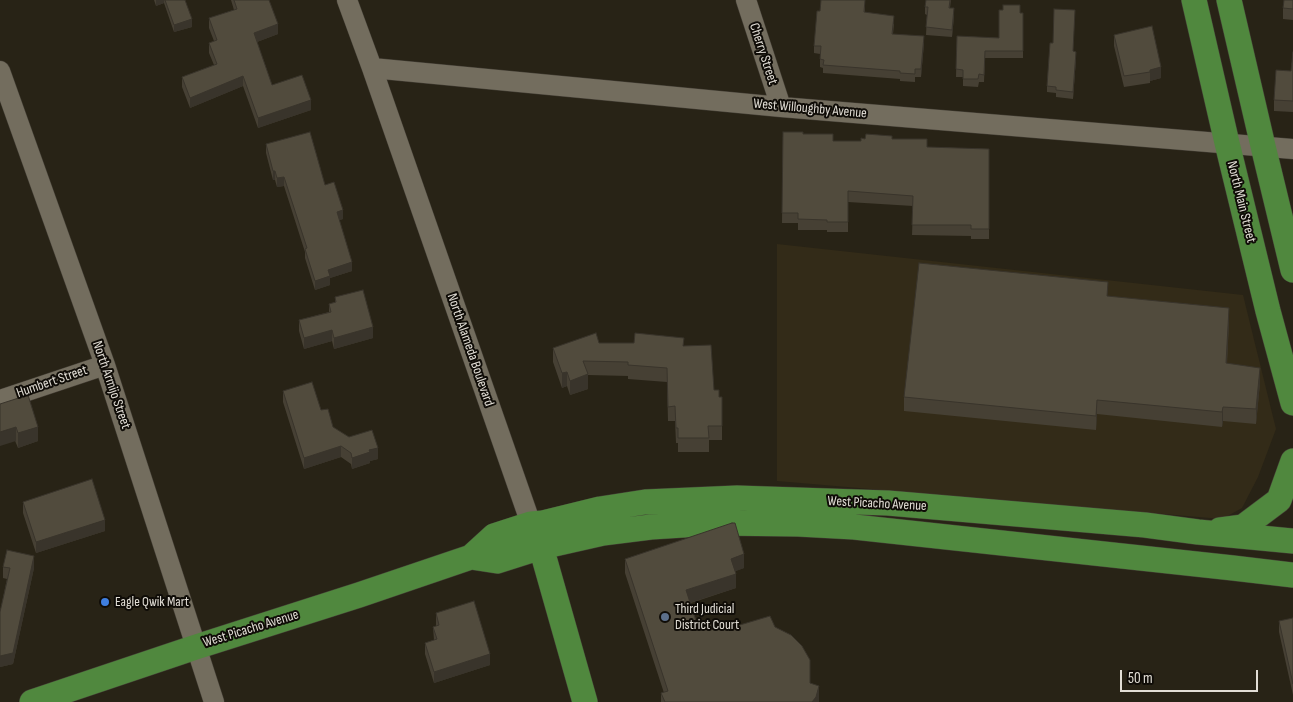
<!DOCTYPE html>
<style>
body{margin:0}
#map{position:relative;width:1293px;height:702px;overflow:hidden;background:#282316;font-family:"Sofia Sans Condensed",sans-serif}
canvas{display:block}
.scale{position:absolute;left:1120px;top:670px;width:138px;height:22px;box-sizing:border-box;border:2px solid #e2ded6;border-top:0;padding-left:6px;font-size:15px;line-height:18px;white-space:nowrap;color:#e2ded6;-webkit-text-stroke:4px #0f0c07;paint-order:stroke}
</style>
<div id="map">
<canvas width="1293" height="702"></canvas>
<div class="scale">50 m</div>
</div>
<script>
const context = document.querySelector('canvas').getContext('2d');
context.lineJoin = 'round';
function fillPath(path, color) { context.fillStyle = color; context.fill(path, 'evenodd'); }
const shape = rows => new Path2D(rows.map(r => 'M' + r).join(''));
function stroke(path, color, width, dash) { context.strokeStyle = color; context.lineWidth = width; context.lineCap = dash ? 'butt' : 'round'; context.setLineDash(dash || []); context.stroke(path); }
function drawText(font, color, halo, rows, align = 'center') {
  context.font = font + ' "Sofia Sans Condensed",sans-serif'; context.lineWidth = 4; context.setLineDash([]); context.textBaseline = 'middle'; context.strokeStyle = halo; context.fillStyle = color; for (const [text, x, y, turn = 0] of rows) {
    context.save(); context.translate(x, y); context.rotate((+turn || 0) * Math.PI / 180); context.textAlign = isNaN(turn) ? turn : align; if (halo) context.strokeText(text, 0, 0); context.fillText(text, 0, 0); context.restore();
  }
}
fillPath(shape([
 [777,244,1243,295,1276,429,1258,477,1242,508,1222,519,777,481]
]), '#332b18');
const minor = shape([
 [347,0,372,68,531,524],
 [746,0,781,107],
 [372,68,781,107,1293,149],
 [0,71,105,365,214,702],
 [0,400,105,365]
]);
const major = shape([
 [1194,0,1227,143,1268,311,1293,403],
 [1229,0,1263,146,1293,270],
 [1220,530,1243,527,1279,500,1293,461],
 [534,532,541,547,585,702],
 [471,557,497,561,541,547,603,533,651,527,716,523,798,524,854,527,1233,568,1293,575],
 [32,702,196,647,359,595,471,557,494,536,531,524,543,523,600,509,645,502,737,498,888,503,1145,525,1198,532,1293,541]
]);
stroke(minor, '#433e35', 21);
stroke(major, '#433e35', 26);
stroke(minor, '#736d5e', 20);
stroke(major, '#50883e', 25);
fillPath(shape([
 [154,0,185,0,192,27,174,32,164,3,156,6],
 [231,0,269,0,278,34,257,42,272,85,311,110,258,128,243,86,190,108,182,87,182,77,214,65,209,53,209,43,214,41,209,28,209,18,234,10],
 [865,0,865,12,894,24,893,34,924,43,921,77,915,77,915,82,900,81,900,79,823,73,823,68,820,67,820,54,814,53,814,46,820,11],
 [951,0,950,8,954,16,952,37,926,35,927,15,925,14,925,7],
 [1293,0,1293,20,1283,19,1283,8],
 [1020,13,1023,13,1023,58,985,58,984,82,979,82,978,87,963,86,963,77,956,77,957,36,999,38],
 [1114,35,1161,78,1150,81,1150,83,1124,87,1114,46],
 [1073,51,1076,58,1073,99,1056,97,1056,93,1047,92,1047,86],
 [1293,52,1293,112,1274,111,1274,100,1291,71],
 [783,132,803,134,833,141,861,141,892,139,927,147,989,149,989,239,971,239,971,236,912,235,913,206,848,202,848,232,827,232,827,230,798,230,798,223,782,223],
 [266,144,325,185,343,219,339,220,352,271,330,278,330,285,315,290,305,258,305,252,284,186,277,187,275,180,273,180,266,153],
 [1108,296,1229,322,1227,364,1260,383,1256,424,1223,421,1222,427,1097,414,1096,430,904,411,904,397],
 [335,297,373,338,334,349,332,341,304,349,299,331,299,320,329,312,329,304,335,302],
 [599,343,684,346,714,390,719,397,722,397,722,440,709,440,709,452,678,452,678,443,676,443,675,421,668,421,667,382,628,379,628,376,588,375,588,389,570,395,567,386,562,388,553,362,553,348],
 [283,391,321,410,333,427,378,459,370,461,370,463,352,469,351,464,341,457,304,469,283,402],
 [0,404,38,441,18,448],
 [23,502,105,531,36,553,23,513],
 [625,559,744,568,735,571,736,588,691,603,698,627,723,630,775,627,810,683,819,700,819,702,661,702,661,693,664,693,625,573],
 [3,567,34,568,13,664,0,667,0,612,7,579,3,578],
 [436,613,490,665,434,683,425,654,425,643,434,640,433,627,436,626],
 [1293,618,1293,695,1279,632,1279,621]
]), '#464034');
fillPath(shape([
 [156,0,164,0,164,3,156,6],
 [954,8,954,16,952,37,952,30],
 [192,19,192,27,174,32,174,25],
 [278,24,278,34,254,43,254,33],
 [924,36,924,43,921,77,921,69],
 [1076,52,1076,58,1073,99,1073,92],
 [1161,67,1161,78,1150,81,1150,70],
 [243,76,243,86,190,108,190,98],
 [311,100,311,110,258,128,258,118],
 [273,171,275,171,275,180,273,180],
 [284,177,284,186,277,187,277,178],
 [343,210,343,219,337,221,337,212],
 [352,262,352,271,330,278,330,285,315,290,315,281,328,270],
 [1229,308,1229,322,1226,378,1226,363],
 [373,327,373,338,334,349,334,338],
 [332,330,332,341,304,349,304,338],
 [1260,368,1260,383,1256,424,1256,409],
 [567,372,567,386,562,388,562,373],
 [588,374,588,389,570,395,570,381],
 [1097,400,1097,414,1096,430,1096,416],
 [1223,407,1223,421,1222,427,1222,412],
 [16,427,16,441,0,446,0,432],
 [38,427,38,441,18,448,18,433],
 [341,446,341,457,304,469,304,458],
 [378,448,378,459,370,461,370,463,352,469,352,458,369,450],
 [105,520,105,531,36,553,36,542],
 [744,554,744,568,731,573,731,559],
 [34,556,34,568,13,664,0,667,0,656],
 [736,574,736,588,686,604,686,590],
 [490,654,490,665,434,683,434,672],
 [819,686,819,702,812,702]
]), '#39342b');
const building = shape([
 [165,0,185,0,192,19,174,25,165,0],
 [234,0,269,0,278,24,254,33,272,85,302,75,311,100,258,118,243,76,190,98,182,77,217,64,209,43,217,40,209,18,237,9,234,0],
 [821,0,865,0,864,12,894,16,892,34,924,36,921,69,915,69,915,74,900,73,900,71,823,65,824,60,820,59,821,46,814,46,817,11,820,11,821,0],
 [926,0,950,0,949,8,954,8,952,30,926,27,928,7,925,7,926,0],
 [1284,0,1293,0,1293,9,1283,8,1284,0],
 [1003,5,1020,5,1020,13,1023,13,1023,51,985,51,984,75,979,74,978,79,963,79,963,70,956,69,957,36,999,38,999,10,1003,10,1003,5],
 [1054,9,1075,10,1073,51,1076,52,1073,92,1056,90,1056,87,1047,86,1050,43,1053,43,1054,9],
 [1152,26,1161,67,1150,70,1150,72,1124,76,1114,35,1152,26],
 [1293,52,1293,101,1274,100,1276,70,1291,71,1293,52],
 [310,132,325,185,334,182,343,210,337,212,352,262,328,270,330,276,315,281,305,249,307,248,284,177,277,178,275,171,273,171,266,144,310,132],
 [783,132,803,132,803,134,833,134,833,141,861,141,861,138,865,139,866,134,892,136,892,139,927,139,927,147,989,149,989,229,971,229,971,225,912,225,913,196,848,191,848,222,827,222,827,220,798,219,798,213,782,213,783,132],
 [919,263,1108,282,1107,296,1229,308,1226,363,1260,368,1256,409,1223,407,1222,412,1097,400,1096,416,904,397,919,263],
 [363,290,373,327,334,338,332,330,304,338,299,320,331,312,329,304,336,302,335,297,363,290],
 [596,333,599,343,634,343,635,333,684,338,683,346,711,345,714,390,719,390,719,397,722,397,722,426,708,426,709,438,678,438,678,428,676,428,675,406,668,407,667,368,628,365,628,362,583,361,588,374,570,381,567,372,562,373,553,348,596,333],
 [312,382,321,410,328,409,333,427,349,437,372,430,378,448,369,450,370,452,352,458,351,453,341,446,304,458,283,391,312,382],
 [28,395,38,427,18,433,16,427,0,432,0,404,28,395],
 [92,479,105,520,36,542,23,502,92,479],
 [732,523,735,523,744,554,731,559,736,574,686,590,698,627,719,619,723,630,770,616,775,627,791,635,802,646,810,660,810,683,819,686,816,697,812,702,665,702,661,693,668,691,625,559,732,523],
 [7,550,34,556,13,653,0,656,0,612,10,568,3,567,7,550],
 [474,601,490,654,434,672,425,643,437,639,433,627,439,625,436,613,474,601],
 [1293,618,1293,684,1279,621,1293,618]
]);
fillPath(building, '#514b3d');
stroke(building, '#39342b', 1);
for (const [x, y, r, color] of [
 [105,602,5,"#3f7fe0"],
 [665,617,5,"#5c6f8a"]
]) { const dot = new Path2D(); dot.arc(x, y, r, 0, 2 * Math.PI); context.fillStyle = color; context.fill(dot); stroke(dot, '#0f0c07', 2); }
drawText('14px', '#e2ded6', '#0f0c07', [
 ["Cherry Street",763,54,72],
 ["West Willoughby Avenue",810,109,5],
 ["North Main Street",1241,202,76],
 ["North Alameda Boulevard",470,350,71],
 ["Humbert Street",52,382,-19],
 ["North Armijo Street",111,385,71],
 ["West Picacho Avenue",877,504,3],
 ["West Picacho Avenue",251,629,-17]
]);
drawText('14px', '#e2ded6', '#0f0c07', [
 ["Eagle Qwik Mart",115,602],
 ["Third Judicial",675,609],
 ["District Court",675,625]
], 'left');
</script>
